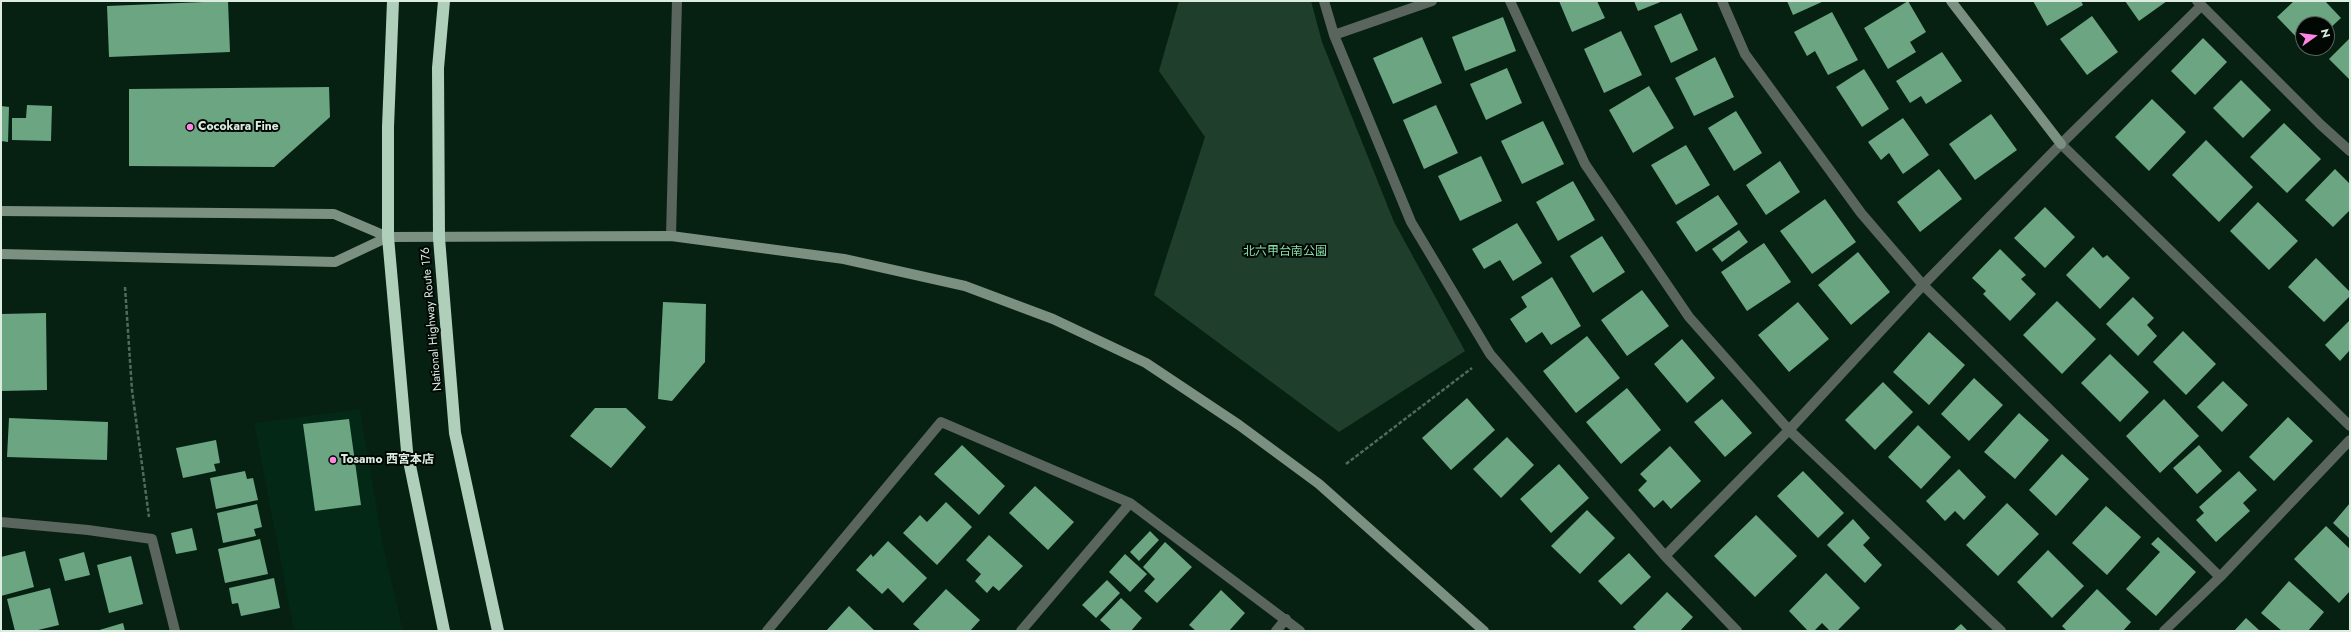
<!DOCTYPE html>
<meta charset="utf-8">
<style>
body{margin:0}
#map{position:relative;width:2351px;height:632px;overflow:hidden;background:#062112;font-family:Jost,sans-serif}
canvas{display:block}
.frame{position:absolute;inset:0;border:2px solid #dcece1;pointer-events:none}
.north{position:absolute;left:2295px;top:16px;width:40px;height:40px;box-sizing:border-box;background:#010804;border:1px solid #59635c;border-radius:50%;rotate:76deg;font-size:11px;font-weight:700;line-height:16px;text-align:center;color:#dcece1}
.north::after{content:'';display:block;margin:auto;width:14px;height:18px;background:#fd86e2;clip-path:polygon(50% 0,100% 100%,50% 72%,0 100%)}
</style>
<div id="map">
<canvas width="2351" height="632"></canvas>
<div class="frame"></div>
<div class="north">N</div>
</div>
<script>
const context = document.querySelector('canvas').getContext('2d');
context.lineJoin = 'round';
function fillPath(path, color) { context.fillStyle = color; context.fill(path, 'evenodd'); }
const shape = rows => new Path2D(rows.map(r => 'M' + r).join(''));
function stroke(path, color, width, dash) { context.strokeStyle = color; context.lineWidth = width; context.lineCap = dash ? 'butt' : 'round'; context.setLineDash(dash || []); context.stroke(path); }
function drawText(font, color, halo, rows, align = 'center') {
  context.font = font + ' Jost,"Noto Sans JP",sans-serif'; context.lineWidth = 4; context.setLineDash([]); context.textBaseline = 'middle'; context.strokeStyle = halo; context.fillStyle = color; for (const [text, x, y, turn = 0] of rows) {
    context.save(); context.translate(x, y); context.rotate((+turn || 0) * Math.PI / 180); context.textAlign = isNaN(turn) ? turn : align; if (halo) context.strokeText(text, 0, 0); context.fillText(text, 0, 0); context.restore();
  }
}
fillPath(shape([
 [360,409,383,545,403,631,294,631,254,423]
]), '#032815');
fillPath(shape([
 [1179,1,1311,1,1322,42,1394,222,1465,351,1339,432,1154,295,1205,137,1159,71]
]), '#1f3f2c');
fillPath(shape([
 [228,1,230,52,109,57,107,6],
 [1559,1,1597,1,1605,18,1572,32],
 [1634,1,1663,1,1638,11],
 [1787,1,1824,1,1793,15],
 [1908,1,1926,32,1910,42,1916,52,1888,69,1864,28],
 [2033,1,2081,1,2083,5,2047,26],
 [2125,1,2167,1,2139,21],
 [2294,1,2325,1,2341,18,2327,31,2327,24,2303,24,2303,44,2277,17],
 [1832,12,1858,60,1828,75,1815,51,1807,56,1794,32],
 [1681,13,1698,50,1671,63,1654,26],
 [2092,16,2118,52,2087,75,2060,39],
 [1503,17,1516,51,1465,71,1452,37],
 [1621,31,1642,75,1604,93,1584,49],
 [1422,37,1442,83,1393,104,1373,58],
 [2203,38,2227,62,2195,95,2171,71],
 [2350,38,2350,80,2329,59],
 [1942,52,1962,81,1926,104,1921,96,1910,103,1896,81],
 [1715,57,1734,97,1694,116,1675,78],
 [1507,68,1522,103,1486,120,1470,84],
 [1864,69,1889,109,1862,127,1836,87],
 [2241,80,2271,110,2243,138,2213,108],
 [1649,86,1674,128,1633,153,1609,110],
 [329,87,330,117,274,167,129,166,129,89],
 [2152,99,2186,132,2149,171,2115,137],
 [27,105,52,106,51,141,12,140,12,118,26,118],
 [1436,105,1458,153,1424,169,1403,120],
 [1,106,9,107,8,142,1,141],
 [1736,111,1762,153,1734,171,1708,128],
 [1991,114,2017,150,1975,180,1949,144],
 [1903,118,1929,155,1903,174,1889,153,1881,160,1868,142],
 [1543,121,1564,164,1522,184,1501,141],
 [2284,123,2321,159,2287,193,2250,157],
 [2206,140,2253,187,2219,222,2172,175],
 [1686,145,1710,185,1676,205,1651,165],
 [1481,156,1502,201,1460,221,1438,176],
 [1780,161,1800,192,1766,215,1746,185],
 [1939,169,1962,199,1920,232,1897,202],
 [2335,169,2350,184,2350,210,2333,227,2305,200],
 [1573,181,1595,220,1558,241,1536,202],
 [1718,195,1738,224,1696,252,1676,222],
 [1825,199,1856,242,1812,274,1780,231],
 [2258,202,2298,241,2269,270,2230,231],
 [2045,207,2075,237,2045,268,2014,238],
 [1517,223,1542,263,1513,281,1500,260,1484,269,1472,249],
 [1739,230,1748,242,1722,262,1712,249],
 [1602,236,1625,272,1593,293,1570,256],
 [1764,243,1791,282,1747,311,1721,272],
 [2093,247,2103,258,2107,255,2130,278,2100,309,2066,275],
 [2000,249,2026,275,2021,279,2036,294,2010,321,1983,294,1986,291,1972,278],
 [1858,252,1890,292,1851,325,1818,285],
 [2316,258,2350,292,2350,296,2324,322,2288,287],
 [1552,277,1581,326,1551,345,1542,332,1526,343,1510,319,1527,307,1521,297],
 [1642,290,1669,326,1627,356,1601,320],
 [2133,297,2154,318,2147,325,2157,336,2138,356,2106,324],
 [2057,301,2096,339,2062,374,2023,335],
 [663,302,706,304,705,362,672,401,658,399],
 [1798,302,1829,339,1789,372,1758,335],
 [46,313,47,390,1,391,1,314],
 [2350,320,2350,353,2349,351,2340,361,2325,345],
 [2183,331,2216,364,2186,395,2153,362],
 [1929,332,1965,365,1929,405,1893,372],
 [1587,336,1620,378,1576,413,1543,371],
 [1682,339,1715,378,1687,403,1654,364],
 [2110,354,2149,392,2120,422,2081,383],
 [1974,378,2003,405,1969,441,1941,414],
 [2223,381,2248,405,2222,432,2197,407],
 [1883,382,1913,412,1875,450,1845,420],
 [1627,388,1661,430,1621,464,1586,422],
 [1467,398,1495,430,1451,470,1422,438],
 [1722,399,1752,433,1725,457,1694,422],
 [2164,399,2199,436,2160,473,2126,436],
 [595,408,626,408,646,427,611,468,570,436],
 [2019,413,2049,440,2015,479,1984,452],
 [2288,417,2313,441,2274,481,2249,457],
 [9,418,108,422,107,460,7,457],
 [349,419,361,505,315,511,303,424],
 [1918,425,1951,457,1921,489,1888,457],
 [1507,437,1534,465,1501,498,1473,469],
 [216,440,220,463,214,464,216,471,183,478,176,448],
 [962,445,1005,486,979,515,934,474],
 [2199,445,2222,471,2197,494,2173,468],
 [1670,446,1701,481,1671,509,1663,500,1654,508,1638,490,1647,481,1640,474],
 [2062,454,2089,479,2056,516,2029,490],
 [1559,464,1589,498,1551,533,1520,499],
 [1959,469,1986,497,1964,520,1955,511,1945,521,1926,501],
 [245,471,247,479,253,478,258,500,216,509,210,478],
 [1803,471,1844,513,1818,538,1777,496],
 [2239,471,2257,490,2243,503,2250,511,2216,542,2196,520,2204,513,2199,507],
 [1035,486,1074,522,1048,550,1009,513],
 [946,502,972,527,937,565,903,533,920,515,927,522],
 [2007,503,2039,534,1998,576,1966,545],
 [2350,503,2350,539,2333,523],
 [257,504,262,527,254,529,256,536,223,543,217,513],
 [2106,506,2141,537,2107,575,2072,543],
 [1587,510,1615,538,1580,574,1551,546],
 [1756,515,1797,556,1755,597,1714,556],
 [1853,519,1870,538,1863,545,1882,565,1865,583,1827,545],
 [2326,526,2350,549,2350,591,2339,603,2294,559],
 [192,528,197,550,176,554,171,533],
 [1150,531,1159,540,1139,561,1130,552],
 [989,535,1023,566,999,591,993,586,987,593,975,581,981,574,966,560],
 [2158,537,2196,572,2156,616,2126,589,2160,552,2151,544],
 [260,539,268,574,225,583,218,549],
 [888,541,927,578,903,603,888,588,882,594,856,570,871,554,873,557],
 [1165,542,1192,567,1157,603,1144,591,1155,579,1143,567],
 [2048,550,2084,586,2052,618,2017,582],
 [25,551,34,587,1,596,1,557],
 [84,552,90,575,65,581,59,559],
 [1629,553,1651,577,1621,605,1598,581],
 [1125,554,1147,574,1130,592,1109,572],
 [131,556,143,604,109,613,97,565],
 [1826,573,1860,608,1837,631,1830,631,1822,623,1814,631,1808,631,1789,611],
 [274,578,280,608,241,616,238,603,232,604,229,588],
 [1107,580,1120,593,1096,618,1082,605],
 [2289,581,2324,612,2308,631,2282,631,2261,613],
 [50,588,59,625,34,631,15,631,7,599],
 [946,589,980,620,970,631,921,631,913,624],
 [2097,589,2131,622,2123,631,2067,631,2062,626],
 [1221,590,1245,613,1229,631,1196,631,1189,625],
 [1667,592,1693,617,1680,631,1637,631,1633,627],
 [1121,598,1142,618,1131,631,1112,631,1100,620],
 [849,606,875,631,826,631],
 [2246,618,2260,631,2234,631],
 [123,623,125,631,96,631],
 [1961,624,1968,631,1953,631]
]), '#6ca582');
stroke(shape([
 [125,287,132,390,149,517],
 [1346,464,1472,368]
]), '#52695c', 2.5, [4, 2]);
stroke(shape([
 [1324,1,1334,35,1411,222,1490,354,1665,556,1737,631],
 [1510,1,1585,164,1689,317,1789,430,2001,631],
 [1722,1,1745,54,1861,213,1923,285,2220,577],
 [2197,1,2321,125,2350,151],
 [1334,35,1432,1],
 [2061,144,2350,426],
 [671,236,677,1],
 [1,522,88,530,152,539,175,631],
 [1665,556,1789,430,1923,285,2061,144,2201,6],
 [767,631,941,422,1130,503,1300,631],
 [1021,631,1130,503],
 [1276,631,1286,619],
 [2164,631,2220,577,2350,440]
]), '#59655d', 10);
stroke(shape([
 [1951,1,2061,144],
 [1,211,334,214,388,237,671,236,844,259,965,286,1053,319,1146,363,1239,425,1319,484,1484,631],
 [1,254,335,262,388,237]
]), '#7c9082', 10);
stroke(shape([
 [393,1,388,127,388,237,407,451,444,631],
 [444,1,438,68,439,238,455,433,498,631]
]), '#b0cfba', 12);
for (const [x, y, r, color] of [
 [190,127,4,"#fd86e2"],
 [333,460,4,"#fd86e2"]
]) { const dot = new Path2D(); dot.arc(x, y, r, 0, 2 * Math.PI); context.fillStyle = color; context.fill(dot); stroke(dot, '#010804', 1.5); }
drawText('bold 12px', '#dcece1', '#010804', [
 ["Cocokara Fine",198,127],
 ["Tosamo 西宮本店",341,460]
], 'left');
drawText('12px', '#8adeaa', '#010804', [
 ["北六甲台南公園",1285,252]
]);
drawText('12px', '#dcece1', '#010804', [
 ["National Highway Route 176",432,319,-95]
]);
</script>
